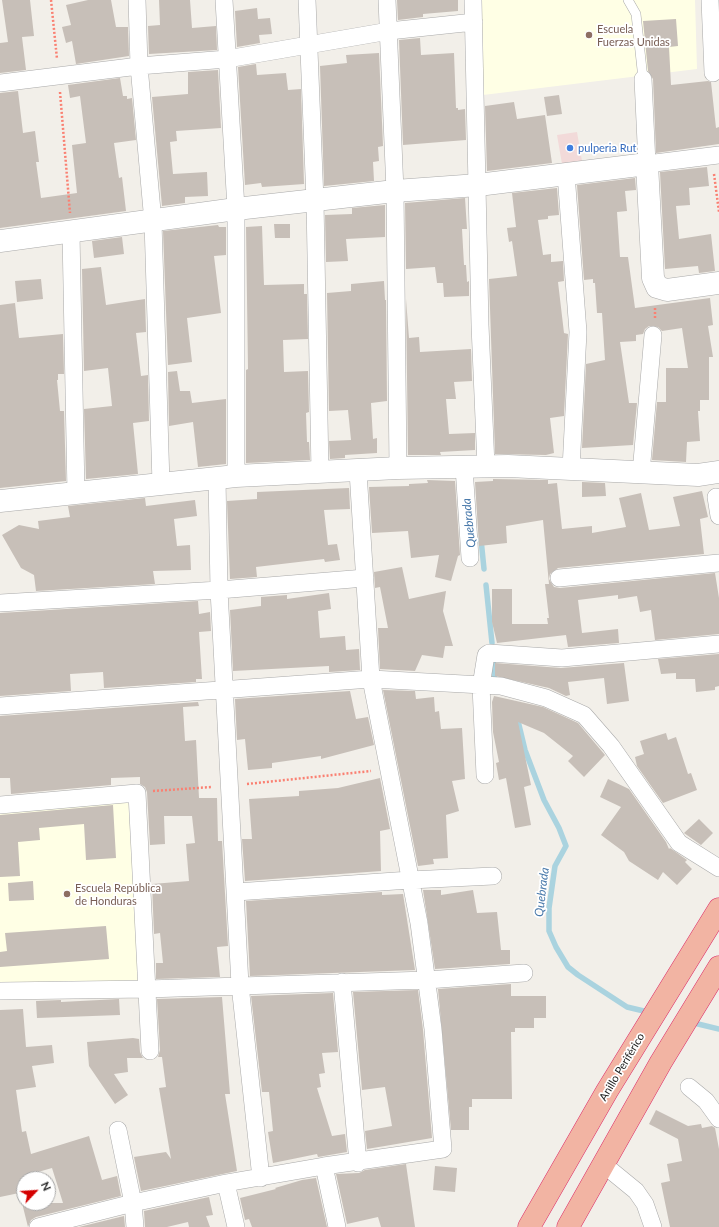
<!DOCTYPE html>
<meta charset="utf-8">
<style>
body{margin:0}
#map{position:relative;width:719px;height:1227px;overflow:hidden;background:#f2efe9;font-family:Lato,sans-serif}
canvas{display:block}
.north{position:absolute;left:16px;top:1171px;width:40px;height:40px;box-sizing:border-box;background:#fff;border:1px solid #a7a7a7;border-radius:50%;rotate:65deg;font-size:11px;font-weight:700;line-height:16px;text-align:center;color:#222}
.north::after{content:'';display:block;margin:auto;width:14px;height:18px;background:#d40000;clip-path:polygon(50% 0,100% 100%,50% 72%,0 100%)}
</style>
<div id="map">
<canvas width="719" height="1227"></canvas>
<div class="north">N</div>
</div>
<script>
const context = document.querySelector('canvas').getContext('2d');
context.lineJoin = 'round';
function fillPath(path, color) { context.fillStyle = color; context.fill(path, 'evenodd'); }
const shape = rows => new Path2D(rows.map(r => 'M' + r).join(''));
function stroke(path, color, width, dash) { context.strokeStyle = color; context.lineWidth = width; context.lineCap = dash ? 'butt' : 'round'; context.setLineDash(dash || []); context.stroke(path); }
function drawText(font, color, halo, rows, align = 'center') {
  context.font = font + ' Lato,sans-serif'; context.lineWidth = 3.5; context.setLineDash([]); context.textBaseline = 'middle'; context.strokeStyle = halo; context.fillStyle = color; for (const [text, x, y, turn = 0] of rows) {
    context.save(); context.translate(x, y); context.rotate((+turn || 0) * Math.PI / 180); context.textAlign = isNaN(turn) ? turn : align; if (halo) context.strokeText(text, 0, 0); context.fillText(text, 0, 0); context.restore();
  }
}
fillPath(shape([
 [577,132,582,161,562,164,557,135]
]), '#f2dad9');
fillPath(shape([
 [481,0,695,0,697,69,483,95],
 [128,797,139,981,0,982,0,808]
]), '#ffffe5');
stroke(shape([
 [481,539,484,569],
 [486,585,492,643],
 [493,659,495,683],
 [515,716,518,721,525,750,544,800,559,828,566,846,555,866,549,908,549,931,556,947,568,967,578,975,627,1007,648,1012],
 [694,1023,719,1029]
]), '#aad3df', 5.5);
fillPath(shape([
 [2,0,30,0,34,36,22,37,26,70,0,73,0,43,8,42],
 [88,0,111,0,116,27,128,27,129,56,76,64,72,41,66,43,62,27,71,25,66,5],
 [159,0,190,0,192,28,216,26,217,50,149,54,148,26,160,25],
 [397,0,458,0,458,11,423,14,423,17,398,20],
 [257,8,258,19,270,18,272,34,259,35,260,43,237,47,235,11],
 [676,19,678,46,669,47,671,85,708,81,711,82,716,128,719,127,719,144,656,153,653,79,648,71,643,21],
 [420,38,421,55,454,53,456,108,458,108,458,110,465,109,466,140,403,145,399,40],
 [379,53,383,146,378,147,379,161,373,162,374,181,324,186,320,66,347,63,346,55],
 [256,64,257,75,286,73,288,90,301,89,304,184,262,187,261,183,245,185,238,67],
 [218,70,221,128,176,131,177,141,170,142,173,174,207,172,208,196,185,197,185,203,162,206,152,97,188,94,188,72],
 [120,78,123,96,127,96,127,99,132,98,136,140,114,143,119,178,122,177,126,211,0,228,0,93,18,91,23,133,35,131,39,162,36,162,41,198,77,193,72,145,86,143,80,96,70,98,68,85],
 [559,95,562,114,547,116,544,97],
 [514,102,517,119,545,115,552,163,487,171,485,106],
 [707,167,709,186,689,188,690,205,676,206,679,239,711,234,715,271,699,273,698,266,665,269,660,172],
 [635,178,636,190,625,191,627,211,617,212,620,257,628,257,635,308,710,298,713,325,708,326,713,357,709,357,709,400,700,400,700,411,698,411,700,441,687,442,686,462,652,460,657,402,666,402,666,368,688,368,682,328,662,331,658,327,649,326,645,329,643,334,636,335,636,341,620,342,629,403,637,403,633,445,582,448,586,364,605,360,602,313,597,313,595,283,593,283,593,279,584,280,577,185],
 [557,188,559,215,548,216,548,219,538,220,543,255,551,254,551,262,563,261,564,281,558,282,564,333,568,334,564,416,550,418,554,453,546,455,495,454,489,279,517,276,512,241,509,242,507,228,516,227,512,193],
 [465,198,467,229,462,229,464,265,466,265,467,282,469,281,469,296,444,297,443,283,437,283,435,267,406,269,405,203],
 [385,205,385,237,346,239,348,261,326,262,325,215,352,214,352,208],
 [274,224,290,224,290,238,275,238],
 [218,225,219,227,226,227,226,255,214,256,221,313,187,318,192,362,168,365,163,231],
 [262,226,264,285,304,284,304,294,307,294,308,339,283,340,284,372,308,371,309,412,306,413,307,442,309,442,310,460,246,463,246,370,248,369,246,227],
 [122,237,124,254,94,258,92,241],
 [101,267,106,305,145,299,146,332,136,333,141,376,148,375,149,421,133,423,138,474,86,479,84,409,112,406,108,368,84,371,82,269],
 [41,279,43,299,17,302,15,281],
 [384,281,385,300,386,300,387,401,371,403,373,439,377,438,377,453,345,455,345,458,330,459,329,441,351,440,348,410,329,411,327,293,351,291,351,284],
 [406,299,409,338,419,337,420,352,471,349,472,381,454,382,456,399,446,399,449,434,475,433,475,450,440,452,441,455,408,455],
 [15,303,19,338,63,334,64,374,58,374,58,380,57,380,60,411,64,411,66,481,0,488,0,305],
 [177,371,180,391,190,391,192,403,226,399,226,464,198,467,193,422,169,426,168,372],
 [493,479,548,480,548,484,557,483,562,529,592,526,592,533,626,527,619,498,641,493,649,530,680,526,673,497,702,491,708,517,700,519,704,554,558,568,550,574,549,579,554,587,560,588,715,573,719,598,719,634,655,640,651,610,640,612,637,596,618,599,618,595,578,600,582,633,618,629,619,643,568,647,566,635,497,643,492,622,492,589,512,589,512,624,548,624,547,618,549,618,545,584,549,584,543,520,506,526,507,543,479,546,475,482,493,481],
 [427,480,455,481,460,555,458,556,451,581,435,577,439,555,411,558,408,531,372,533,369,487,409,486,409,484,428,483],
 [582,482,605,483,606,496,582,497],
 [349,488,350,509,324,510,328,545,337,544,340,560,325,562,324,559,256,567,257,577,230,579,227,501,257,499,257,492],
 [145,498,146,506,195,500,197,516,174,519,177,546,190,545,191,570,153,571,155,584,36,591,34,575,21,568,2,535,19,525,39,529,38,521,70,517,68,506],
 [402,567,409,599,446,591,443,611,453,646,445,646,443,658,422,655,415,671,380,669,378,628,388,628,380,587,375,588,374,572],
 [329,593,331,609,318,611,320,638,345,636,346,650,359,649,360,670,329,672,329,666,233,671,230,610,261,606,261,597,287,595,287,599],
 [198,601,199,614,210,612,211,631,199,632,202,679,196,679,196,682,104,688,103,672,70,674,71,691,0,696,0,613],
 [719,654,719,686,715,687,715,690,696,692,695,679,676,679,676,673,661,674,658,659],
 [495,663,561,668,624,663,629,701,607,704,604,678,568,682,570,695,566,696,549,688,495,676],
 [383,690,415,691,416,699,434,697,435,712,439,711,441,729,462,728,465,779,452,781,459,811,446,815,448,858,433,859,434,864,418,866],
 [350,691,356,719,368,717,374,745,321,759,321,756,272,763,272,768,248,770,245,739,237,740,235,699],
 [494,696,543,707,578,723,605,755,584,777,568,761,573,756,544,733,518,722,531,785,524,787,531,825,515,828,506,778,499,780,496,763,499,762,493,732,492,702],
 [198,702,199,706,183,707,185,741,196,740,199,798,217,798,218,841,222,841,228,946,217,947,220,977,156,979,156,963,163,963,160,933,154,934,152,884,189,881,186,844,195,843,192,816,164,816,165,844,150,845,147,792,145,787,140,784,140,777,111,778,111,785,11,794,10,778,0,778,0,716],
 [666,733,668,740,676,737,688,774,691,773,697,790,663,803,637,766,635,757,644,754,640,741],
 [380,778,390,829,380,831,381,871,245,881,242,839,252,839,249,799,299,796,299,791,338,788],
 [608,779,629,789,666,842,669,849,670,848,687,860,685,862,692,869,677,885,663,872,658,880,629,861,624,852,601,835,621,807,600,797],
 [113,805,116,858,86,860,84,824,39,828,40,840,18,842,20,876,0,877,0,815],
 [699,819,713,833,701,845,684,833],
 [33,881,34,900,9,901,8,883],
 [423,890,441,890,441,895,473,890,477,913,497,912,501,950,510,950,510,964,435,969],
 [382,892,382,895,403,894,415,970,250,976,246,901],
 [106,926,109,959,0,967,0,952,7,951,5,933],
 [511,984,511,996,546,996,546,1018,534,1018,534,1028,515,1028,515,1032,511,1032,512,1099,472,1099,472,1107,469,1107,469,1130,451,1130,438,989],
 [418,990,423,1030,432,1138,367,1149,365,1131,392,1126,385,1087,362,1090,353,992],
 [333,993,338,1052,322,1053,325,1073,319,1074,321,1087,317,1088,332,1136,345,1134,347,1152,318,1157,317,1154,273,1163,268,1132,273,1131,269,1092,262,1092,251,996],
 [222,997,230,1094,225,1094,237,1171,141,1191,134,1157,166,1152,171,1159,159,1088,166,1087,162,1057,158,1057,160,1050,157,999],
 [119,999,120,1015,37,1018,36,1001,61,1000,61,1002],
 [23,1009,26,1047,52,1045,54,1063,32,1066,36,1087,16,1090,22,1132,26,1131,31,1154,89,1136,102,1180,117,1176,121,1196,36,1217,31,1220,28,1227,22,1203,63,1203,52,1168,24,1176,24,1192,0,1197,0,1010],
 [133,1038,139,1039,140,1052,143,1058,127,1058,128,1072,114,1074,128,1095,115,1104,89,1066,87,1042],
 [656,1110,688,1126,701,1124,702,1128,712,1126,715,1128,719,1149,719,1227,670,1227,661,1183,670,1181,667,1164,682,1161,678,1139,649,1124],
 [406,1164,415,1227,381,1227,378,1217,347,1224,336,1174,359,1173,365,1170],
 [435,1166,457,1168,455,1192,433,1190],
 [316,1178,327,1227,252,1227,249,1219,245,1220,240,1198,276,1189,275,1188,302,1180],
 [209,1197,213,1215,206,1216,210,1227,189,1227,188,1222,167,1227,145,1227,144,1211],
 [124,1216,125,1227,79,1227]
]), '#c7bfb8');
const service = shape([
 [628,0,636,14,643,79]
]);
const minor = shape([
 [137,0,139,66,153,222,161,484],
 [224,0,236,209,236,476],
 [307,0,315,201,320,472],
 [387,0,395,191,398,468],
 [473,0,480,325,486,466],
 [710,0,713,73],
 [643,79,647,164,719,155],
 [0,83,139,66,227,59,389,31,474,22],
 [566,174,578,332,571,469],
 [71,233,76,494],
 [464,467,470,558],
 [641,473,653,335],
 [217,478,219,590,240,985,261,1178],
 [716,497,719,516],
 [559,578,719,563],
 [0,603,219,590,365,578],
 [0,706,371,679,501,686,546,698,584,715,611,746,679,843,719,868],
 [485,775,481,686,486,655,489,653,562,658,719,644],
 [0,805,137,793,150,1051],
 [236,892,410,880,493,876],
 [342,982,358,1163],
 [0,991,147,989,427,980,524,973],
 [689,1087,706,1101,719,1119],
 [118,1130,133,1203,135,1227],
 [603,1164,636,1191,645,1204,653,1227],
 [324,1166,337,1227],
 [226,1183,236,1227],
 [38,1227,133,1203,226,1183,324,1166,443,1149,433,1029,419,923,371,679,358,471]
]);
const tertiary = shape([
 [0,241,236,209,395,191,478,185,647,164,653,278,657,287,667,290,719,283],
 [0,501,236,476,398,468,508,466,698,475,719,472]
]);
const trunk = shape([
 [529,1227,607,1091,719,909],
 [568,1227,661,1062,719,967]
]);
stroke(service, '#a9a9a9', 10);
stroke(minor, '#a9a9a9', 18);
stroke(tertiary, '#a9a9a9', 23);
stroke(trunk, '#dc2a67', 23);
stroke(shape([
 [51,0,57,59],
 [60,92,70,213],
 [714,174,719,212],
 [655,318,655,307],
 [247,784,371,771],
 [153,791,212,787]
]), '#fa8072', 2.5, [2, 2]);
stroke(service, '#fff', 9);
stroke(minor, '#fff', 17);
stroke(tertiary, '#fff', 22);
stroke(trunk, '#f2b4a3', 22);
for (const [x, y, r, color] of [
 [589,35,4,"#8d6e63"],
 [570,148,4,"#3f7fe0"],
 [67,894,4,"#8d6e63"]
]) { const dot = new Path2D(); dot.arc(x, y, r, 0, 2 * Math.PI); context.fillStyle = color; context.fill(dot); stroke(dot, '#fff', 1.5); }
drawText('11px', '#785e54', '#fff', [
 ["Escuela",597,29],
 ["Fuerzas Unidas",597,42],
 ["Escuela República",75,888],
 ["de Honduras",75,901]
], 'left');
drawText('11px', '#366cbe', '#fff', [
 ["pulperia Rut",578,148]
], 'left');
drawText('11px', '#222', '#fff', [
 ["Anillo Periférico",622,1067,-59]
]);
drawText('italic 12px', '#4a7aab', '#fff', [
 ["Quebrada",469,523,-96],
 ["Quebrada",542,892,-83]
]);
</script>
